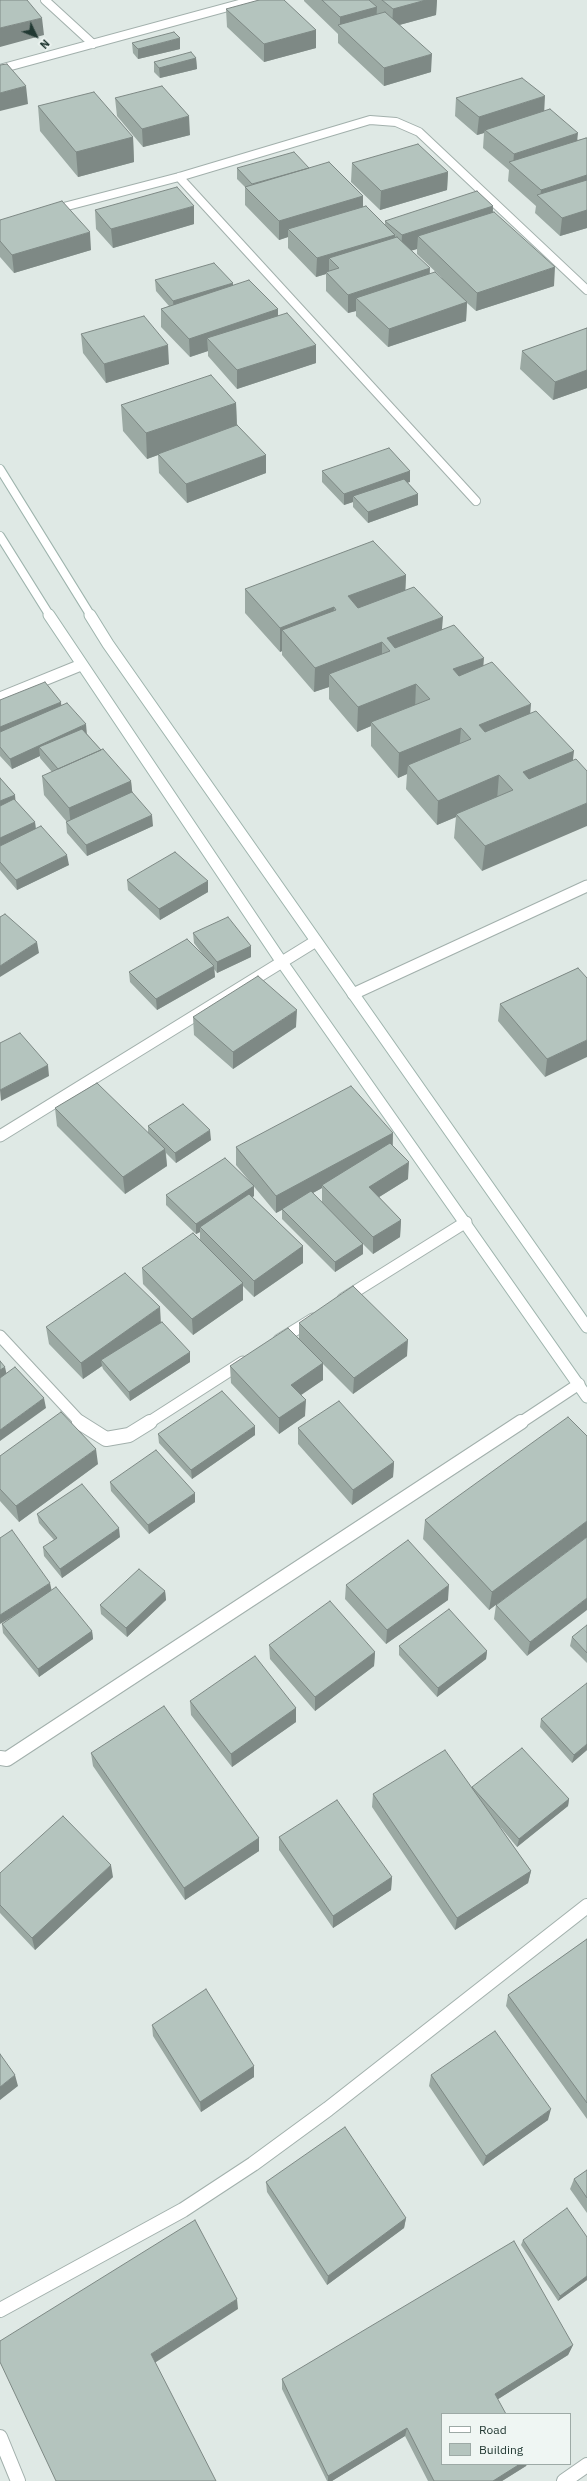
<!DOCTYPE html>
<style>
body{margin:0}
#map{position:relative;width:587px;height:2481px;overflow:hidden;background:#dfe9e5;font-family:"IBM Plex Sans",sans-serif}
canvas{display:block}
.legend{position:absolute;left:441px;top:2413px;width:130px;height:52px;box-sizing:border-box;background:#eff6f3;border:1px solid #9daaa6;margin:0;padding:5px 7px;list-style:none;font-size:12px;color:#213832}
.legend li{display:flex;align-items:center;gap:8px;height:20px}
.legend b{width:20px;border:1px solid #9daaa6}
.north{position:absolute;left:16px;top:16px;width:40px;height:40px;-webkit-text-stroke:3px #eff6f3;paint-order:stroke;rotate:133deg;font-size:11px;font-weight:700;line-height:16px;text-align:center;color:#213832}
.north::after{content:'';display:block;margin:auto;width:14px;height:18px;background:#213832;clip-path:polygon(50% 0,100% 100%,50% 72%,0 100%)}
</style>
<div id="map">
<canvas width="587" height="2481"></canvas>
<ul class="legend">
<li><b style="height:5px;background:#fff"></b>Road</li>
<li><b style="height:11px;background:#b4c4be"></b>Building</li>
</ul>
<div class="north">N</div>
</div>
<script>
const context = document.querySelector('canvas').getContext('2d');
context.lineJoin = 'round';
const shape = rows => new Path2D(rows.map(r => 'M' + r).join(''));
function stroke(path, color, width, dash) { context.strokeStyle = color; context.lineWidth = width; context.lineCap = dash ? 'butt' : 'round'; context.setLineDash(dash || []); context.stroke(path); }
function fillPath(path, color) { context.fillStyle = color; context.fill(path, 'evenodd'); }
const lane = shape([
 [353,994,587,886]
]);
const streetFar2 = shape([
 [45,0,93,44],
 [0,69,254,0],
 [179,177,476,501],
 [52,210,179,177,370,120,396,122,419,132,587,290]
]);
const streetFar1 = shape([
 [0,698,81,665],
 [0,1136,316,941],
 [343,1299,466,1222],
 [0,1336,81,1423],
 [279,1340,313,1319],
 [148,1423,243,1362],
 [520,1423,579,1384]
]);
const street = shape([
 [79,1422,106,1439,129,1435,150,1422],
 [0,1758,7,1759,521,1422],
 [0,2310,183,2210,253,2164,328,2109,587,1906],
 [0,2437,18,2481],
 [564,2481,587,2465]
]);
const secondaryFar1 = shape([
 [0,469,91,616],
 [0,536,50,616]
]);
const secondary = shape([
 [49,615,281,961,587,1397],
 [90,615,108,644,587,1327]
]);
stroke(lane, '#a2b0ac', 13);
stroke(streetFar2, '#a2b0ac', 10);
stroke(streetFar1, '#a2b0ac', 13);
stroke(street, '#a2b0ac', 16);
stroke(secondaryFar1, '#9eb4ad', 10);
stroke(secondary, '#9eb4ad', 13);
stroke(lane, '#fff', 11);
stroke(streetFar2, '#fff', 8);
stroke(streetFar1, '#fff', 11);
stroke(street, '#fff', 14);
stroke(secondaryFar1, '#fff', 8);
stroke(secondary, '#fff', 11);
fillPath(shape([
 [304,0,437,0,436,15,399,25,431,72,384,86,338,43,338,34,304,1],
 [226,9,316,30,316,48,264,62,227,27],
 [132,43,180,49,138,59,133,53],
 [196,58,197,69,160,78,154,72,154,62],
 [115,98,190,135,143,147,117,116],
 [456,98,544,111,578,140,587,138,587,228,560,236,535,213,536,206,508,181,509,170,483,148,484,133,477,135,455,116],
 [38,106,133,137,134,162,78,177,40,131],
 [352,163,448,172,447,190,380,210,351,182],
 [237,168,309,168,363,196,363,207,385,225,385,221,493,206,493,212,554,286,476,311,467,303,466,321,388,347,356,316,356,311,348,313,326,291,326,274,316,277,288,248,288,237,279,240,245,205,245,187,237,179],
 [417,249,417,254,442,278,430,273,411,250],
 [95,210,194,224,113,248,96,229],
 [0,220,91,250,14,273,0,257],
 [155,280,233,285,278,309,278,316,316,363,237,389,208,356,208,351,190,357,161,327,161,309,169,306,156,291],
 [587,328,587,388,553,400,520,369,522,351],
 [81,334,169,364,106,383,83,353],
 [236,403,237,425,266,455,266,473,187,503,159,473,158,455,147,459,123,431,121,405],
 [322,471,410,471,410,482,407,482,418,494,418,505,368,523,353,507,353,502,344,505,322,482],
 [406,575,405,590,442,630,483,666,530,713,574,751,482,871,454,838,456,817,437,825,406,789,407,774,398,778,371,746,371,726,357,732,329,699,329,687,314,692,282,655,282,651,280,652,245,613,245,589],
 [0,700,62,705,101,750,131,781,132,792,153,826,87,856,67,833,66,822,67,822,44,795,42,776,52,772,40,758,40,756,12,769,0,756],
 [0,778,15,795,15,801,35,822,36,829,69,865,17,890,0,870],
 [127,880,208,881,208,892,160,920,128,890],
 [193,933,251,946,251,957,217,973,214,969,215,977,157,1010,130,982,129,972,203,955,194,943],
 [578,968,545,1077,498,1021,500,1004],
 [193,1017,296,1027,233,1069,194,1035],
 [55,1108,148,1133,148,1126,211,1140,176,1163,166,1153,167,1166,125,1194,57,1126],
 [393,1133,393,1146,408,1179,379,1197,401,1220,400,1237,373,1254,363,1244,363,1254,335,1272,282,1219,282,1210,276,1213,236,1165,236,1147],
 [322,1188,322,1202,313,1193],
 [254,1186,254,1196,252,1197,303,1246,303,1263,254,1297,243,1286,243,1300,193,1335,143,1284,142,1268,200,1241,200,1232,196,1234,166,1205,166,1195],
 [161,1322,190,1362,130,1401,103,1369,102,1366,83,1379,49,1344,46,1327],
 [299,1323,407,1356,353,1394,323,1364,323,1380,300,1395,305,1416,279,1434,231,1383,230,1366,299,1339],
 [298,1428,394,1462,393,1477,352,1505,298,1444],
 [158,1434,255,1435,192,1479,159,1443],
 [587,1436,527,1656,494,1619,496,1605,527,1581,489,1610,423,1539,425,1520],
 [0,1456,98,1464,19,1522,0,1501],
 [110,1482,195,1502,149,1534,111,1491],
 [37,1514,120,1537,62,1578,44,1556,43,1547,54,1540,39,1523],
 [346,1585,448,1600,386,1644,345,1599],
 [51,1590,92,1631,93,1639,39,1677,3,1633,2,1624,14,1616,0,1624],
 [165,1591,166,1600,127,1637,101,1614,100,1605],
 [587,1625,587,1663,570,1646,572,1637],
 [269,1645,375,1652,374,1666,315,1711,270,1659],
 [399,1646,487,1651,486,1659,437,1697,399,1655],
 [190,1701,296,1708,296,1722,232,1767,191,1715],
 [541,1719,587,1750,572,1763,540,1727],
 [91,1753,259,1838,259,1851,185,1900,93,1766],
 [472,1787,569,1799,568,1806,517,1847,497,1823,531,1871,528,1883,455,1930,372,1807,373,1794,472,1789],
 [279,1837,392,1877,391,1890,333,1928,279,1850],
 [0,1873,113,1877,35,1950,0,1913],
 [587,1939,587,2119,506,2006,508,1995],
 [152,2025,254,2066,254,2077,201,2112,153,2036],
 [431,2075,548,2120,483,2166,429,2086],
 [587,2170,587,2213,570,2189,574,2179],
 [266,2182,406,2218,404,2228,327,2285,267,2192],
 [587,2237,587,2280,558,2301,521,2245,523,2240],
 [573,2345,568,2355,498,2399,442,2464,527,2464,526,2466,502,2481,428,2481,405,2436,332,2481,327,2481,282,2389,282,2379]
]), '#9ba9a3');
fillPath(shape([
 [426,0,437,0,436,15,392,27,393,9],
 [377,7,376,25,340,26,340,17],
 [42,18,44,35,0,47,0,28],
 [316,30,316,48,264,62,264,44],
 [180,38,180,49,138,59,138,49],
 [432,54,431,72,384,86,384,68],
 [196,58,197,69,160,78,159,68],
 [26,86,28,104,0,111,0,93],
 [545,96,544,115,485,130,484,133,477,135,479,117],
 [189,116,190,135,143,147,142,129],
 [578,133,576,151,513,165,514,154],
 [133,137,134,162,78,177,76,152],
 [448,172,447,190,380,210,381,191],
 [587,175,587,193,540,198,541,190],
 [363,196,363,214,288,229,288,237,279,240,279,221],
 [194,206,194,224,113,248,111,229],
 [493,206,492,224,418,236,417,249,401,254,402,235],
 [587,210,587,228,560,236,562,218],
 [90,232,91,250,14,273,12,255],
 [395,235,395,253,339,268,329,258,329,273,326,272,326,274,316,277,317,258],
 [555,267,554,286,476,311,477,293],
 [430,268,429,287,356,298,356,311,348,313,348,295],
 [233,283,233,294,174,312,173,301],
 [467,302,466,321,388,347,389,329],
 [278,309,278,328,207,338,208,351,190,357,189,339],
 [168,345,169,364,106,383,104,364],
 [316,345,316,363,237,389,237,370],
 [587,370,587,388,553,400,555,382],
 [236,403,237,429,158,454,158,455,147,459,146,433],
 [266,455,266,473,187,503,186,484],
 [410,471,410,482,357,500,353,496,353,502,344,505,344,494],
 [418,494,418,505,368,523,368,512],
 [406,575,405,600,348,621,348,596],
 [334,607,333,632,282,630,282,651,280,652,280,628],
 [443,617,441,641,390,651,387,638],
 [382,642,382,666,329,674,329,687,314,692,315,668],
 [484,658,482,682,452,694,453,669],
 [416,684,415,709,371,722,371,726,357,732,358,707],
 [61,702,62,713,0,739,0,727],
 [531,704,529,728,477,749,479,725],
 [86,724,87,735,45,754,39,747,40,756,12,769,10,759],
 [461,728,459,753,408,765,407,774,398,778,399,753],
 [574,751,571,776,521,797,523,772],
 [499,775,497,800,456,814,456,817,437,825,438,801],
 [131,781,133,799,71,827,69,808],
 [15,795,16,806,0,813,0,801],
 [587,803,587,826,482,871,485,846],
 [152,815,153,826,87,856,86,845],
 [35,822,36,833,0,850,0,838],
 [67,855,69,865,17,890,16,880],
 [208,881,208,892,160,920,159,909],
 [37,942,39,953,0,977,0,966],
 [251,946,251,957,217,973,217,962],
 [214,966,215,977,157,1010,156,999],
 [297,1010,296,1027,233,1069,233,1052],
 [587,1040,587,1057,545,1077,547,1059],
 [48,1065,49,1076,1,1101,0,1090],
 [210,1130,211,1140,176,1163,175,1153],
 [393,1133,392,1150,322,1185,322,1188,276,1213,276,1196],
 [165,1149,167,1166,125,1194,123,1177],
 [409,1162,408,1179,368,1204,369,1187],
 [254,1186,254,1196,203,1230,200,1227,200,1232,196,1234,196,1224],
 [401,1220,400,1237,373,1254,373,1237],
 [363,1244,363,1254,335,1272,335,1262],
 [303,1246,303,1263,254,1297,254,1281],
 [243,1283,243,1300,193,1335,192,1319],
 [160,1307,161,1324,101,1360,102,1366,83,1379,81,1363],
 [408,1340,407,1356,353,1394,354,1378],
 [190,1352,190,1362,130,1401,129,1392],
 [323,1363,323,1380,291,1402,291,1385],
 [5,1367,7,1376,0,1381,0,1370],
 [44,1398,46,1408,0,1441,0,1430],
 [306,1400,305,1416,279,1434,279,1418],
 [255,1426,255,1435,192,1479,191,1470],
 [96,1449,98,1464,19,1522,16,1506],
 [394,1462,393,1477,352,1505,353,1490],
 [195,1493,195,1502,149,1534,148,1525],
 [587,1521,587,1537,489,1610,492,1592],
 [119,1528,120,1537,62,1578,60,1569],
 [50,1583,52,1592,0,1624,0,1615],
 [449,1585,448,1600,386,1644,387,1630],
 [165,1591,166,1600,127,1637,126,1628],
 [587,1598,587,1610,527,1656,530,1642],
 [92,1631,93,1639,39,1677,38,1669],
 [487,1651,486,1659,437,1697,438,1688],
 [375,1652,374,1666,315,1711,315,1697],
 [296,1708,296,1722,232,1767,231,1754],
 [587,1744,587,1750,572,1763,574,1755],
 [569,1799,568,1806,517,1847,519,1839],
 [259,1838,259,1851,185,1900,184,1888],
 [111,1865,113,1877,35,1950,32,1938],
 [531,1871,528,1883,455,1930,457,1918],
 [392,1877,391,1890,333,1928,333,1916],
 [254,2066,254,2077,201,2112,200,2102],
 [15,2075,18,2086,0,2100,0,2087],
 [551,2109,548,2120,483,2166,486,2156],
 [406,2218,404,2228,327,2285,328,2276],
 [587,2276,587,2280,558,2301,560,2296],
 [237,2299,238,2309,153,2364,151,2354],
 [573,2345,568,2355,492,2403,495,2394],
 [407,2428,405,2436,332,2481,328,2481,328,2476],
 [520,2464,527,2464,526,2466,502,2481,493,2481]
]), '#7e8985');
const building = shape([
 [0,0,27,0,42,18,0,28,0,0],
 [259,0,284,0,316,30,264,44,226,9,259,0],
 [322,0,369,0,377,7,340,17,322,0],
 [382,0,426,0,393,9,382,0],
 [385,12,432,54,384,68,338,25,385,12],
 [174,32,180,38,138,49,132,43,174,32],
 [191,52,196,58,159,68,154,62,191,52],
 [7,64,26,86,0,93,0,65,7,64],
 [522,78,545,96,479,117,456,98,522,78],
 [162,86,189,116,142,129,115,98,162,86],
 [94,92,133,137,76,152,38,106,94,92],
 [550,109,578,133,514,154,485,130,550,109],
 [586,138,587,138,587,175,541,190,509,162,586,138],
 [418,144,448,172,381,191,352,163,418,144],
 [294,152,309,168,252,184,237,168,294,152],
 [329,162,363,196,279,221,245,187,329,162],
 [587,180,587,210,562,218,537,195,587,180],
 [177,187,194,206,111,229,95,210,177,187],
 [477,191,493,206,402,235,385,221,477,191],
 [62,201,90,232,12,255,0,241,0,220,62,201],
 [366,206,395,235,317,258,288,229,366,206],
 [494,212,555,267,477,293,418,236,494,212],
 [397,237,430,268,348,295,326,272,339,268,329,258,397,237],
 [214,263,233,283,173,301,155,280,214,263],
 [435,272,467,302,389,329,356,298,435,272],
 [249,280,278,309,189,339,161,309,249,280],
 [287,313,316,345,237,370,207,338,287,313],
 [144,316,168,345,104,364,81,334,144,316],
 [587,328,587,370,555,382,522,351,587,328],
 [211,375,236,403,146,433,121,405,211,375],
 [237,425,266,455,186,484,158,454,237,425],
 [389,448,410,471,344,494,322,471,389,448],
 [404,479,418,494,368,512,353,496,404,479],
 [373,541,406,575,348,596,358,608,414,587,443,617,387,638,395,648,454,625,484,658,453,669,459,676,492,662,531,704,479,725,485,732,536,711,574,751,523,772,529,779,576,759,587,771,587,803,485,846,456,814,513,790,499,775,438,801,408,765,471,739,461,728,399,753,371,722,430,699,416,684,358,707,329,674,390,651,382,642,315,668,282,630,336,610,334,607,280,628,245,589,373,541],
 [45,682,61,702,0,727,0,700,45,682],
 [67,703,86,724,10,759,0,747,0,732,67,703],
 [82,729,101,750,58,769,39,747,82,729],
 [103,749,131,781,69,808,42,776,103,749],
 [0,778,15,795,0,801,0,778],
 [132,792,152,815,86,845,66,822,132,792],
 [14,799,35,822,0,838,0,806,14,799],
 [41,826,67,855,16,880,0,862,0,846,41,826],
 [175,852,208,881,159,909,127,880,175,852],
 [5,914,37,942,0,966,0,917,5,914],
 [228,917,251,946,217,962,193,933,228,917],
 [187,939,214,966,156,999,129,972,187,939],
 [578,968,587,978,587,1040,547,1059,500,1004,578,968],
 [258,976,297,1010,233,1052,193,1017,258,976],
 [20,1033,48,1065,0,1090,0,1043,20,1033],
 [97,1083,165,1149,123,1177,55,1108,97,1083],
 [351,1086,393,1133,276,1196,236,1147,351,1086],
 [183,1104,210,1130,175,1153,148,1126,183,1104],
 [390,1143,409,1162,369,1187,401,1220,373,1237,322,1185,390,1143],
 [225,1158,254,1186,196,1224,166,1195,225,1158],
 [311,1191,363,1244,335,1262,282,1209,311,1191],
 [249,1194,303,1246,254,1281,200,1227,249,1194],
 [193,1233,243,1283,192,1319,142,1268,193,1233],
 [125,1273,160,1307,81,1363,46,1327,125,1273],
 [353,1286,408,1340,354,1378,299,1323,353,1286],
 [162,1322,190,1352,129,1392,101,1360,162,1322],
 [288,1328,323,1363,291,1385,306,1400,279,1418,230,1366,288,1328],
 [0,1361,5,1367,0,1370,0,1361],
 [15,1367,44,1398,0,1430,0,1378,15,1367],
 [222,1391,255,1426,191,1470,158,1434,222,1391],
 [339,1401,394,1462,353,1490,298,1428,339,1401],
 [61,1412,96,1449,16,1506,0,1489,0,1456,61,1412],
 [568,1417,587,1436,587,1521,492,1592,425,1520,568,1417],
 [156,1450,195,1493,148,1525,110,1482,156,1450],
 [82,1484,119,1528,60,1569,43,1547,57,1538,37,1514,82,1484],
 [12,1530,50,1583,0,1615,0,1538,12,1530],
 [587,1537,587,1598,530,1642,496,1605,587,1537],
 [408,1540,449,1585,387,1630,346,1585,408,1540],
 [139,1569,165,1591,126,1628,100,1605,139,1569],
 [56,1587,92,1631,38,1669,2,1624,56,1587],
 [330,1601,375,1652,315,1697,269,1645,330,1601],
 [449,1609,487,1651,438,1688,399,1646,449,1609],
 [587,1625,587,1653,572,1637,587,1625],
 [255,1656,296,1708,231,1754,190,1701,255,1656],
 [587,1683,587,1744,574,1755,541,1719,587,1683],
 [164,1706,259,1838,184,1888,91,1753,164,1706],
 [522,1748,569,1799,519,1839,472,1787,522,1748],
 [445,1750,531,1871,457,1918,373,1794,445,1750],
 [337,1800,392,1877,333,1916,279,1837,337,1800],
 [63,1816,111,1865,32,1938,0,1905,0,1873,63,1816],
 [587,1939,587,2103,508,1995,587,1939],
 [206,1989,254,2066,200,2102,152,2025,206,1989],
 [495,2031,551,2109,486,2156,431,2075,495,2031],
 [0,2054,15,2075,0,2087,0,2054],
 [345,2127,406,2218,328,2276,266,2182,345,2127],
 [587,2170,587,2198,574,2179,587,2170],
 [567,2208,587,2237,587,2276,560,2296,523,2240,567,2208],
 [195,2220,237,2299,151,2354,216,2481,56,2481,0,2362,0,2341,195,2220],
 [514,2241,573,2345,495,2394,506,2414,442,2414,442,2464,520,2464,493,2481,434,2481,407,2428,328,2476,282,2379,514,2241]
]);
fillPath(building, '#b4c4be');
stroke(building, '#7e8985', 1);
</script>
